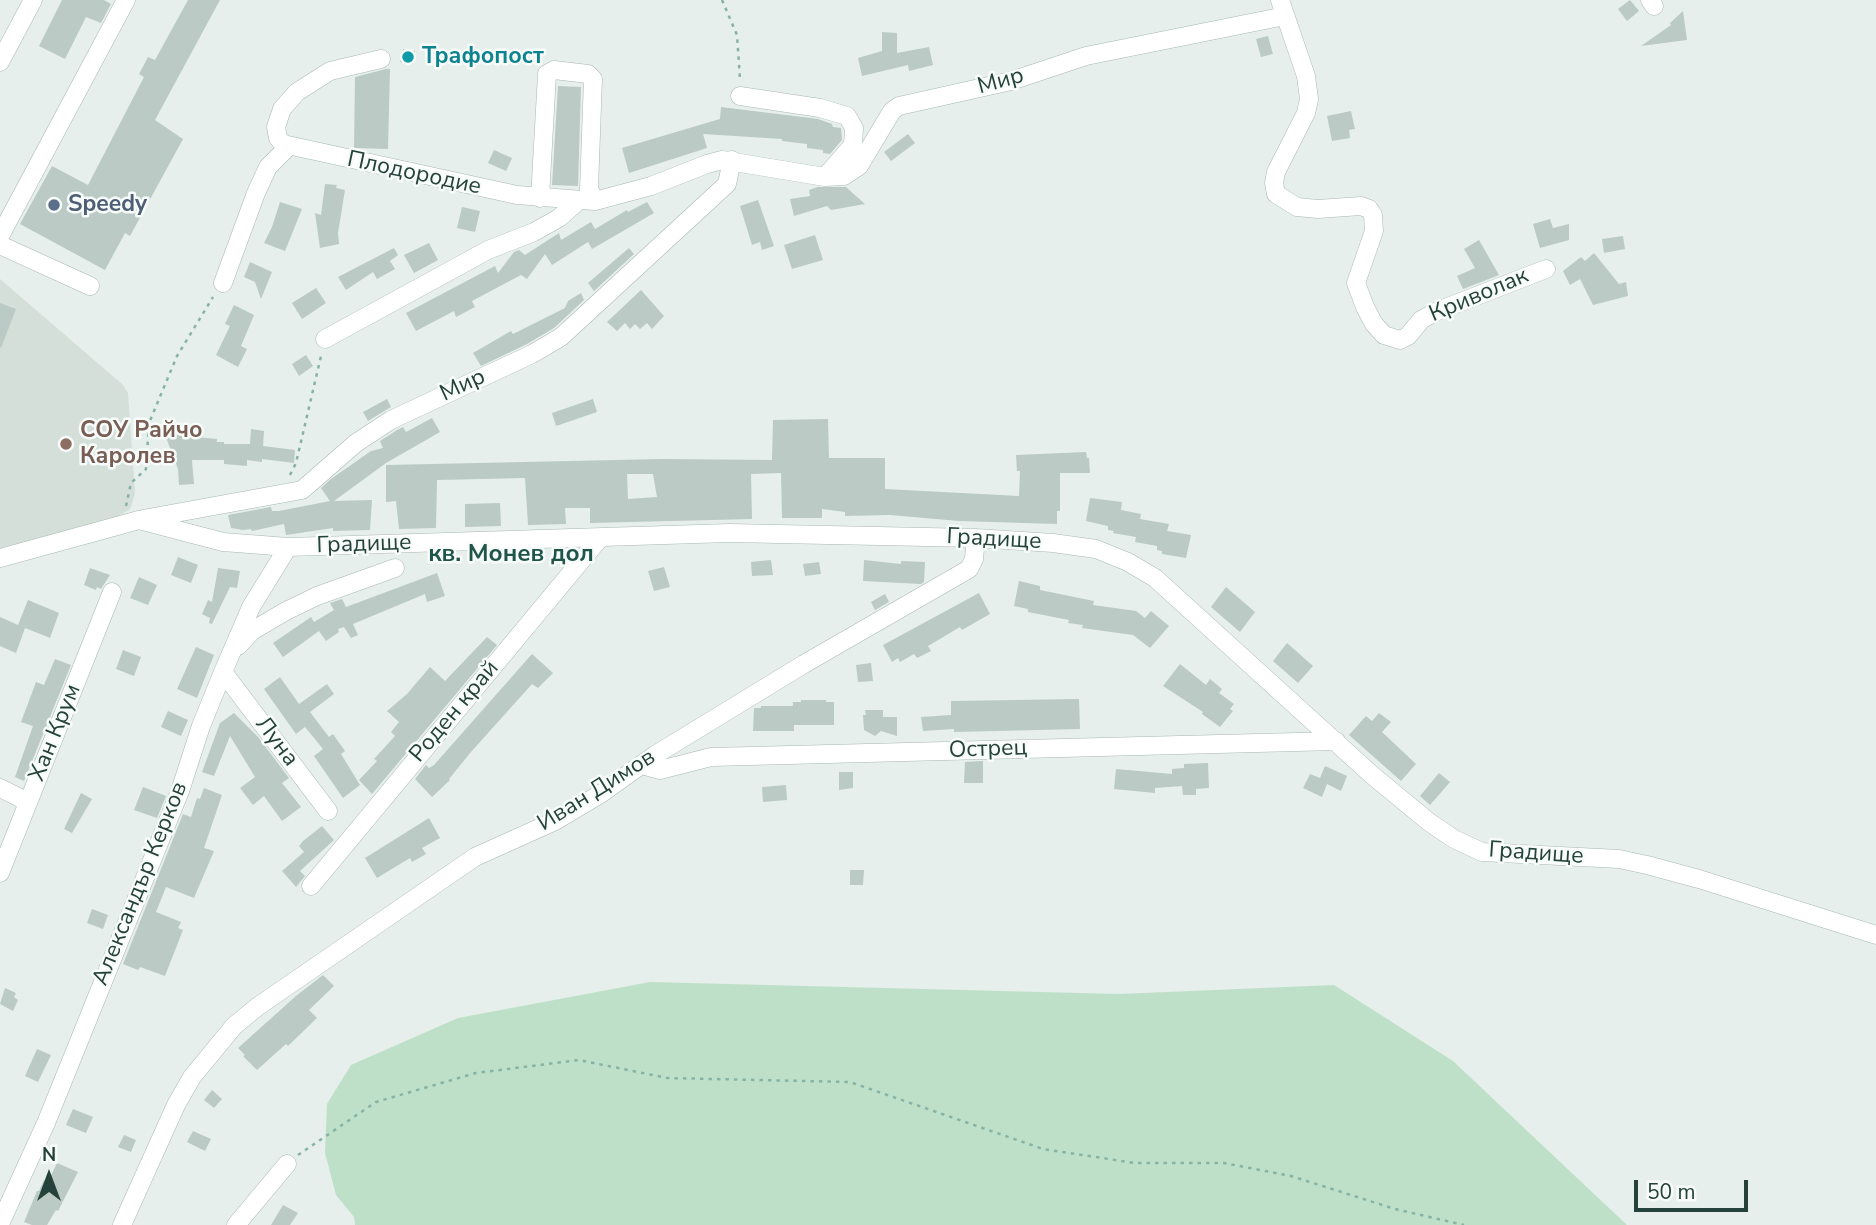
<!DOCTYPE html>
<meta charset="utf-8">
<style>
body{margin:0}
#map{position:relative;width:1876px;height:1225px;overflow:hidden;background:#e6efeb;font-family:"Nunito Sans",sans-serif}
canvas{display:block}
.north{position:absolute;left:14px;top:1141px;width:70px;height:70px;-webkit-text-stroke:5px #f7fbf9;paint-order:stroke;rotate:0deg;font-size:19px;font-weight:700;line-height:28px;text-align:center;color:#24423a}
.north::after{content:'';display:block;margin:auto;width:24px;height:32px;background:#24423a;clip-path:polygon(50% 0,100% 100%,50% 72%,0 100%)}
.scale{position:absolute;left:1634px;top:1180px;width:114px;height:32px;box-sizing:border-box;border:4px solid #24423a;border-top:0;padding-left:9px;font-size:21px;line-height:24px;white-space:nowrap;color:#24423a;-webkit-text-stroke:5px #f7fbf9;paint-order:stroke}
</style>
<div id="map">
<canvas width="1876" height="1225"></canvas>
<div class="north">N</div>
<div class="scale">50 m</div>
</div>
<script>
const context = document.querySelector('canvas').getContext('2d');
context.lineJoin = 'round';
function fillPath(path, color) { context.fillStyle = color; context.fill(path, 'evenodd'); }
const shape = rows => new Path2D(rows.map(r => 'M' + r).join(''));
function stroke(path, color, width, dash) { context.strokeStyle = color; context.lineWidth = width; context.lineCap = dash ? 'butt' : 'round'; context.setLineDash(dash || []); context.stroke(path); }
function drawText(font, color, halo, rows, align = 'center') {
  context.font = font + ' "Nunito Sans",sans-serif'; context.lineWidth = 5; context.setLineDash([]); context.textBaseline = 'middle'; context.strokeStyle = halo; context.fillStyle = color; for (const [text, x, y, turn = 0] of rows) {
    context.save(); context.translate(x, y); context.rotate((+turn || 0) * Math.PI / 180); context.textAlign = isNaN(turn) ? turn : align; if (halo) context.strokeText(text, 0, 0); context.fillText(text, 0, 0); context.restore();
  }
}
fillPath(shape([
 [0,279,122,384,128,393,135,494,130,509,117,517,0,550]
]), '#d4dfda');
fillPath(shape([
 [650,982,1119,994,1334,985,1453,1061,1627,1225,355,1225,354,1217,336,1195,325,1153,327,1104,351,1065,458,1018]
]), '#bfe0c8');
fillPath(shape([
 [62,0,104,0,111,4,101,23,86,17,65,59,39,46],
 [188,0,220,0,155,120,183,139,130,236,125,233,105,270,20,224,52,166,88,185,144,77,139,74,148,57,155,60],
 [1630,0,1639,11,1627,21,1618,9],
 [1683,11,1687,40,1641,46,1671,25,1670,23],
 [882,32,897,33,897,53,929,47,933,65,909,71,908,65,862,76,858,58,882,51],
 [1268,36,1273,54,1261,57,1256,39],
 [403,49,415,51,413,64,400,62],
 [386,69,390,69,388,149,354,148,355,77],
 [558,86,581,87,578,186,552,185],
 [721,107,818,119,832,124,833,127,841,128,842,140,830,154,823,153,823,150,807,148,807,144,782,141,782,139,703,134,707,148,629,173,622,148,720,119],
 [1351,111,1355,129,1349,130,1350,138,1332,141,1327,116],
 [908,134,915,143,891,161,884,152],
 [494,150,512,158,506,171,488,163],
 [325,184,337,185,336,188,345,190,338,233,339,244,320,248,315,213,321,215],
 [818,187,846,187,865,204,831,210,827,206,794,216,790,199,810,196,809,190],
 [758,200,774,246,762,250,760,242,752,245,740,206],
 [280,202,302,209,285,251,264,243,272,227],
 [647,202,654,213,592,249,588,242,552,265,545,254,527,279,521,275,472,301,475,307,456,317,454,311,416,331,406,313,495,266,498,273,514,252,519,250,525,255,559,233,561,240,591,222,595,229,627,210,628,212],
 [462,207,480,211,475,232,457,228],
 [1550,219,1553,228,1569,224,1569,240,1540,248,1533,224],
 [815,235,823,260,792,269,784,245],
 [1623,236,1625,249,1604,253,1602,239],
 [1479,240,1499,275,1463,289,1457,276,1475,268,1464,249],
 [429,243,438,260,414,273,404,255],
 [394,248,398,255,390,261,395,269,377,279,373,272,346,290,338,277],
 [629,248,634,254,594,291,588,283],
 [1594,253,1619,284,1626,282,1628,296,1593,305,1580,279,1570,285,1563,271,1581,257,1585,261],
 [250,262,272,272,261,299,255,282,244,277],
 [316,288,326,303,302,319,292,303],
 [641,290,664,316,652,329,647,323,640,329,635,324,630,329,625,323,617,331,607,322],
 [581,293,584,300,554,328,527,344,481,366,473,353,511,331,513,334,565,308,568,301],
 [0,303,16,309,1,348,0,347],
 [234,305,254,315,241,346,247,349,238,367,216,355,230,326,225,324],
 [306,355,313,366,299,376,292,364],
 [387,399,391,407,368,421,363,412],
 [593,399,597,412,556,426,552,413],
 [432,418,440,432,386,463,334,501,372,500,370,530,333,531,333,528,286,535,284,524,252,531,251,529,243,530,231,528,228,515,271,507,272,511,279,511,330,501,321,488,331,479,371,451,383,448,380,441,397,430,403,427,406,432],
 [828,419,829,458,885,458,885,489,1019,496,1020,471,1017,471,1016,455,1086,452,1087,458,1089,458,1090,473,1060,473,1060,511,1057,511,1057,524,959,521,890,515,845,516,845,512,822,509,822,518,782,518,781,473,751,474,752,519,590,523,590,508,565,508,566,524,528,525,525,478,437,480,436,528,399,529,396,501,386,502,386,465,662,459,772,460,773,420],
 [627,474,653,474,657,497,628,499],
 [251,429,264,431,263,446,295,450,294,463,262,459,262,462,247,460,247,466,224,464,224,460,192,460,194,484,179,485,178,469,164,432,196,433,196,437,217,439,217,442,224,442,224,444,250,444],
 [1090,498,1122,502,1121,510,1141,514,1140,519,1169,524,1167,531,1191,535,1186,558,1162,554,1162,551,1157,550,1157,546,1135,542,1136,537,1113,533,1114,531,1108,530,1108,526,1086,521],
 [500,503,501,526,465,527,465,504],
 [178,557,198,565,191,583,171,575],
 [771,560,773,575,752,576,751,562],
 [864,560,901,564,901,561,925,562,924,582,921,584,863,581],
 [819,562,821,574,805,576,803,564],
 [664,567,670,587,654,591,648,571],
 [90,568,110,575,101,589,97,587,96,590,84,585],
 [218,568,240,571,237,588,230,587,212,624,209,623,210,618,202,614,208,600,212,602],
 [437,573,445,596,427,602,425,594,353,624,358,635,351,638,344,627,338,629,339,632,326,641,319,631,283,657,273,643,311,617,314,622,334,610,330,603,342,599,346,607],
 [139,577,157,585,148,605,130,598],
 [1019,581,1040,586,1040,590,1094,601,1093,605,1136,611,1145,618,1151,611,1169,626,1150,648,1133,635,1082,628,1083,625,1068,623,1069,620,1028,612,1028,609,1014,606],
 [1226,587,1255,612,1240,632,1211,607],
 [979,593,990,614,962,630,960,627,928,646,931,651,917,658,914,654,900,662,898,658,892,662,883,645],
 [885,594,889,602,875,610,871,602],
 [28,600,59,613,50,638,25,628,16,653,0,646,0,617,18,625],
 [487,637,497,645,372,794,359,780,377,761,374,759,395,736,391,732,399,722,387,711,407,694,430,667,445,681],
 [1287,643,1313,666,1298,683,1273,661],
 [196,647,214,655,197,698,177,689],
 [123,650,141,657,134,676,116,669],
 [532,654,553,673,538,688,532,684,471,752,449,779,450,780,432,797,415,779,426,765,429,768,434,765],
 [55,659,71,665,24,781,15,777,33,726,21,722,36,682,44,685],
 [871,663,873,681,858,682,856,665],
 [1180,664,1206,685,1210,679,1222,689,1219,693,1234,704,1230,709,1233,711,1220,727,1202,714,1203,712,1163,686],
 [280,677,299,704,327,684,334,694,310,712,329,737,333,734,345,751,341,754,360,785,343,798,314,756,323,749,305,727,296,734,264,689],
 [1079,699,1080,729,954,732,954,729,923,731,921,717,951,715,951,701],
 [801,700,826,700,826,702,834,702,834,725,794,725,794,731,753,731,754,708,761,708,761,706,793,706,793,702,801,702],
 [865,710,883,710,883,717,897,717,897,736,881,731,875,736,864,730,863,715,866,715],
 [168,711,188,720,181,736,161,727],
 [234,713,258,737,289,778,282,783,301,807,282,821,264,796,253,805,240,788,255,777,230,736,214,776,202,772,220,723],
 [1379,713,1391,722,1382,732,1416,764,1401,781,1349,735,1366,716,1372,721],
 [983,761,983,783,964,783,965,762],
 [1208,763,1209,788,1196,789,1196,795,1183,795,1182,786,1155,788,1155,793,1114,789,1116,769,1172,774,1172,769,1184,768,1184,764],
 [1325,766,1347,776,1341,791,1327,784,1322,797,1303,788,1310,774,1320,778],
 [839,772,853,772,853,788,839,790],
 [1439,773,1450,782,1430,805,1420,796],
 [786,785,787,800,763,802,762,787],
 [143,787,166,796,157,818,134,810],
 [204,788,222,795,204,848,214,851,194,898,166,887,156,912,181,922,178,928,183,930,165,976,140,967,138,970,123,964,183,814,191,817,197,798,200,799],
 [81,793,92,799,72,833,64,829],
 [429,818,440,838,422,848,426,854,412,862,410,858,377,878,365,858],
 [322,826,334,840,300,871,305,876,296,887,282,871,304,852,299,846,303,841],
 [850,870,864,870,863,885,850,885],
 [92,909,108,915,103,929,87,923],
 [323,975,334,986,309,1010,317,1018,288,1046,286,1044,257,1070,243,1056,245,1055,238,1048,296,996],
 [5,988,16,993,14,997,18,1000,13,1011,0,1004],
 [37,1049,51,1055,38,1082,25,1076],
 [212,1090,222,1099,214,1108,204,1100],
 [73,1109,93,1117,86,1133,66,1125],
 [193,1131,211,1139,205,1151,187,1142],
 [124,1135,136,1140,131,1152,118,1147],
 [57,1163,78,1172,58,1211,56,1210,47,1225,32,1225,24,1222,37,1191,39,1191,44,1180,48,1182],
 [283,1205,298,1213,290,1225,271,1225]
]), '#bbcac4');
const minor = shape([
 [1280,0,1306,76,1309,99,1306,113,1276,172,1274,183,1276,194,1297,207,1318,209,1361,206,1369,209,1373,215,1374,231,1356,283,1365,307,1374,324,1384,335,1400,340,1408,336,1421,320,1435,312,1546,269],
 [1650,0,1654,6],
 [381,59,330,71,297,92,282,109,276,127,278,138,283,144,517,195,595,201,651,186,707,164,722,160,825,177,844,176,859,166,892,111,899,106,1011,81,1086,56,1285,16],
 [0,62,33,0],
 [740,96,820,108,847,116,854,128,853,145,825,177],
 [540,198,547,74,554,70,588,74,593,79,589,189,595,201],
 [0,236,126,0],
 [0,245,90,286],
 [223,283,256,193,268,167,288,147],
 [325,339,488,250,534,232,559,218,578,201],
 [143,519,302,490,356,443,391,420,532,354,561,337,727,184,732,160],
 [0,558,139,520,223,542,288,547,729,533,976,538,1053,543,1096,549,1128,562,1155,578,1372,775,1429,822,1454,839,1482,852,1619,859,1647,865,1699,879,1876,935],
 [238,646,252,631,286,611,317,596,395,568],
 [223,672,328,811],
 [642,765,660,770,711,757,1336,741],
 [0,788,28,802],
 [0,873,112,592],
 [311,886,600,538],
 [0,1224,46,1123,180,791,201,726,223,672,251,607,288,547],
 [122,1225,176,1105,192,1077,234,1026,257,1007,475,857,555,821,602,793,655,755,804,664,969,569,974,559,976,538],
 [236,1225,287,1164]
]);
stroke(minor, '#a8b8b2', 19);
stroke(shape([
 [722,0,737,35,740,79],
 [290,475,296,463,321,356],
 [126,506,131,483,146,469,149,423,177,356,213,297],
 [298,1155,376,1102,476,1073,579,1060,667,1078,850,1082,1043,1149,1135,1163,1224,1163,1291,1176,1395,1209,1464,1225]
]), '#86b3a5', 2.5, [3.5, 5]);
stroke(minor, '#fff', 18);
for (const [x, y, r, color] of [
 [408,57,7,"#0f9aa8"],
 [54,205,7,"#5c6f8a"],
 [66,444,7,"#8d6e63"]
]) { const dot = new Path2D(); dot.arc(x, y, r, 0, 2 * Math.PI); context.fillStyle = color; context.fill(dot); stroke(dot, '#f7fbf9', 2.5); }
drawText('bold 23px', '#0d838f', '#f7fbf9', [
 ["Трафопост",422,57]
], 'left');
drawText('23px', '#24423a', '#f7fbf9', [
 ["Мир",1001,82,-15],
 ["Плодородие",414,174,12],
 ["Криволак",1479,296,-23],
 ["Мир",463,386,-25],
 ["Градище",994,540,3],
 ["Градище",364,545,-2],
 ["Роден край",455,712,-50],
 ["Хан Крум",56,733,-68],
 ["Луна",276,742,53],
 ["Острец",988,750,-2],
 ["Иван Димов",597,791,-32],
 ["Градище",1536,854,4],
 ["Александър Керков",141,884,-68]
]);
drawText('bold 23px', '#4e5e75', '#f7fbf9', [
 ["Speedy",68,205]
], 'left');
drawText('bold 23px', '#785e54', '#f7fbf9', [
 ["СОУ Райчо",80,431],
 ["Каролев",80,457]
], 'left');
drawText('bold 24px', '#1f5548', '#f7fbf9', [
 ["кв. Монев дол",511,555]
]);
</script>
